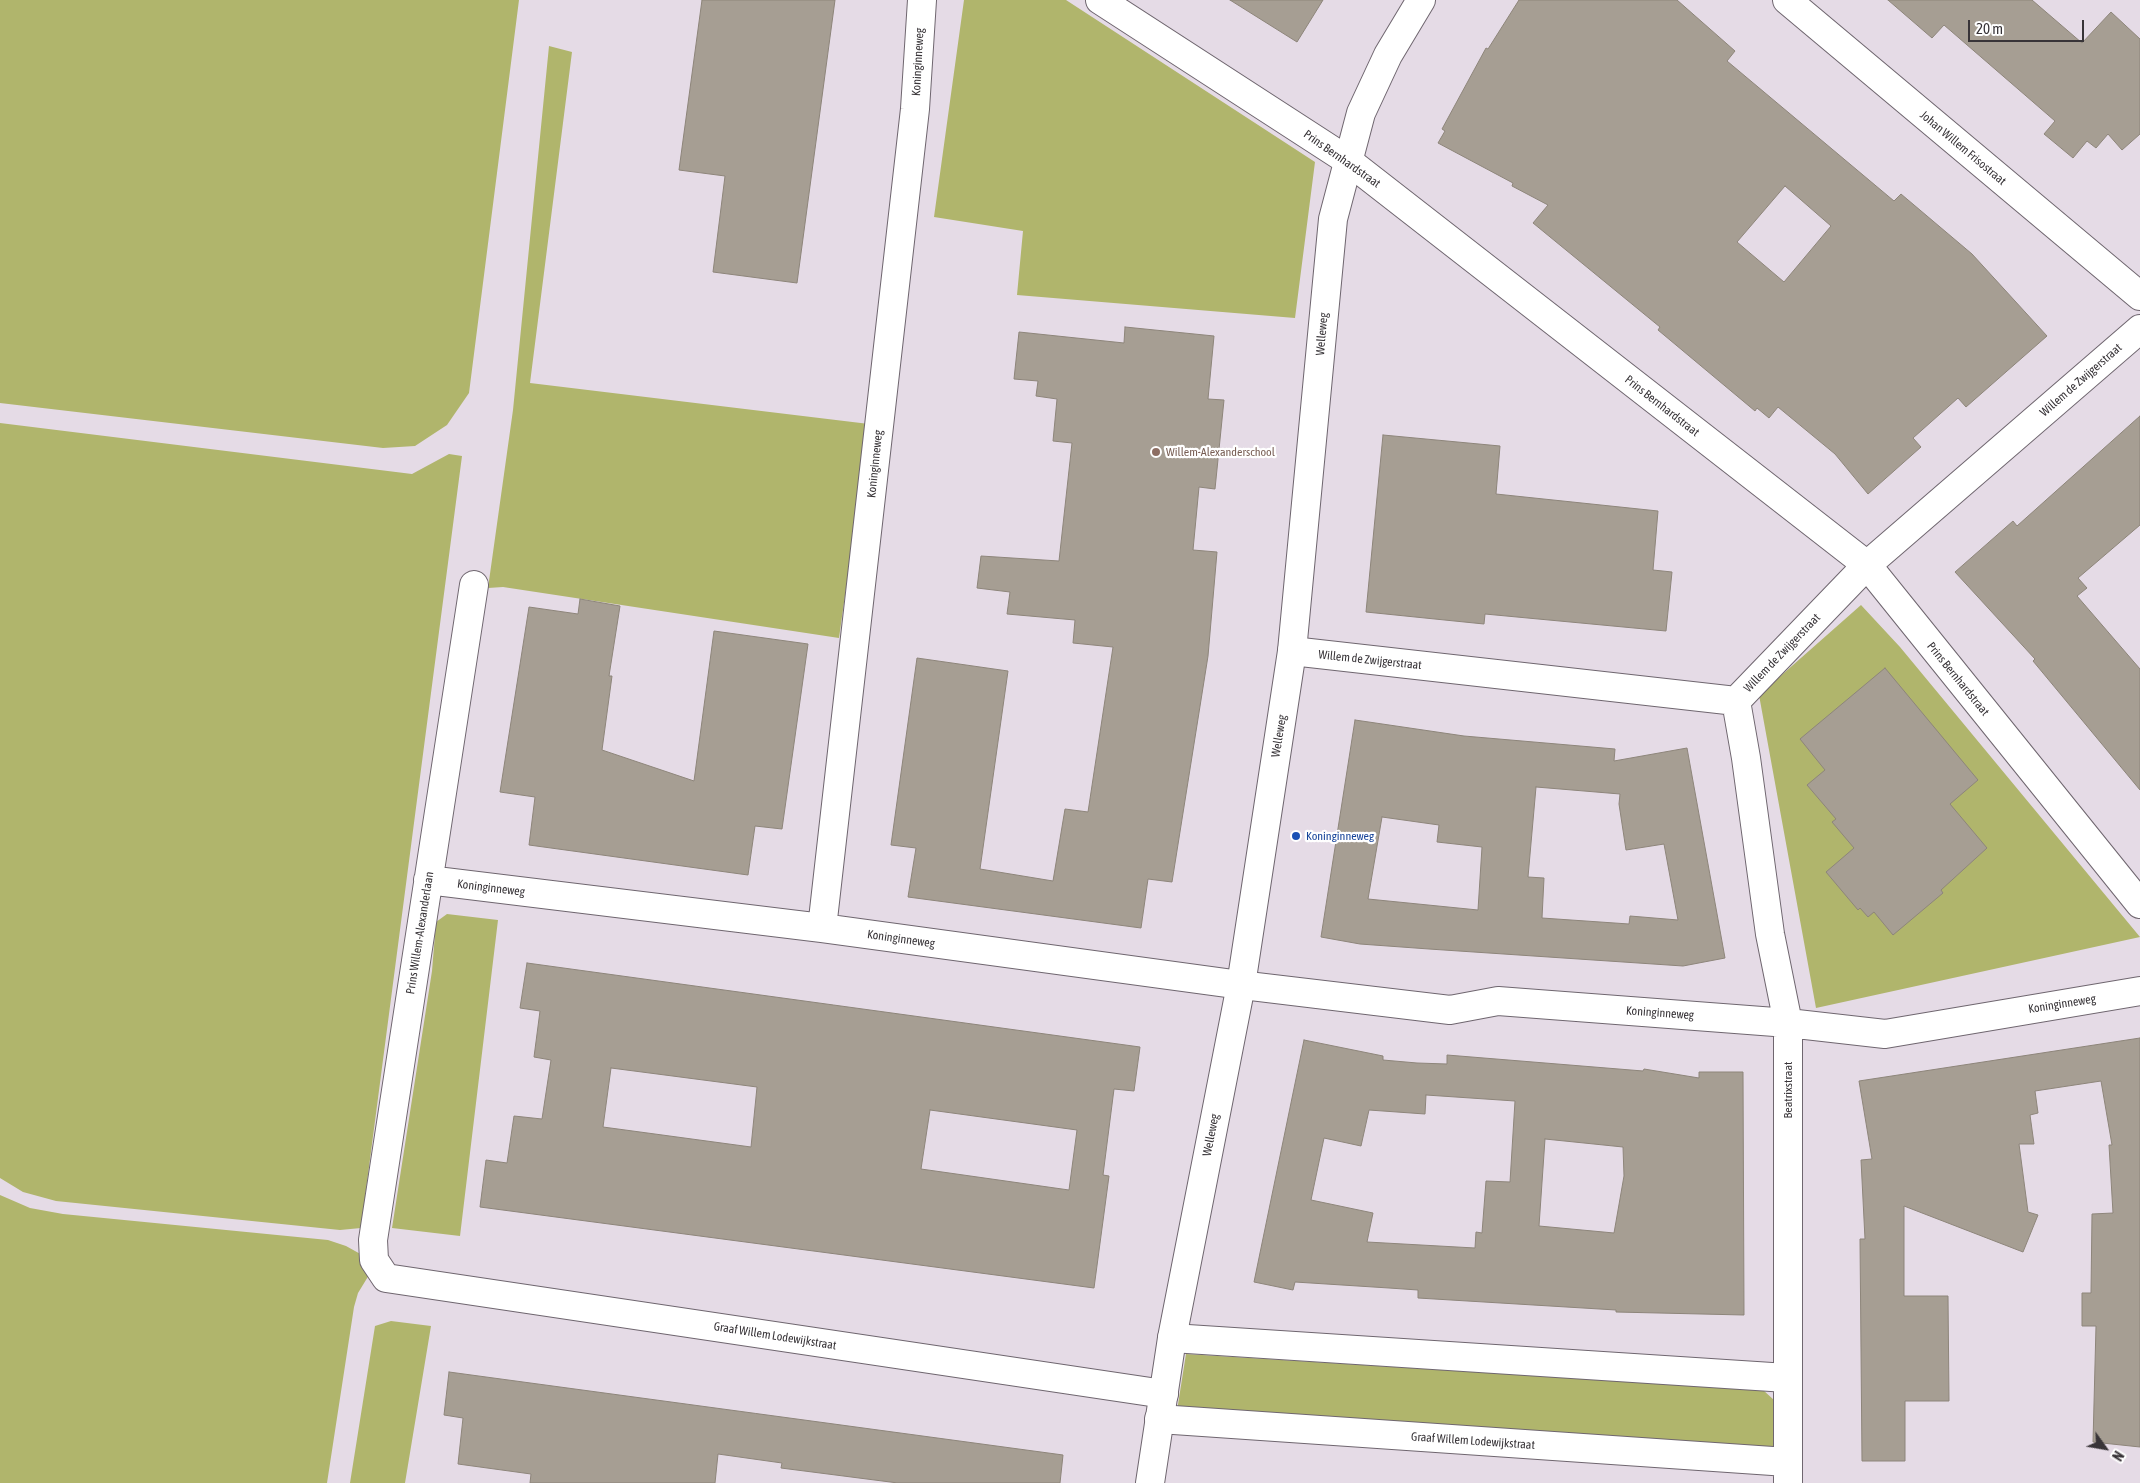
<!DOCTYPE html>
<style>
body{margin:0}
#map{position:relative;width:2140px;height:1483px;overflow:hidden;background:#e5dbe6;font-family:"Asap Condensed",sans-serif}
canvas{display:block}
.north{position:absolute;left:2080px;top:1423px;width:50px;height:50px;-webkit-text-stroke:4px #fff;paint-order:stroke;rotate:122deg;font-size:14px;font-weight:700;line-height:20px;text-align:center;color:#383438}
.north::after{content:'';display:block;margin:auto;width:18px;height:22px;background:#383438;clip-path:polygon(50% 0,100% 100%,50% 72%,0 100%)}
.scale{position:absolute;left:1968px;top:20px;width:116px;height:22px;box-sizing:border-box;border:2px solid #383438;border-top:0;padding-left:6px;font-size:15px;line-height:18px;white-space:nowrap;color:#383438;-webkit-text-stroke:4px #fff;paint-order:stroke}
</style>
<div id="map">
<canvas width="2140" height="1483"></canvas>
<div class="north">N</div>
<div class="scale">20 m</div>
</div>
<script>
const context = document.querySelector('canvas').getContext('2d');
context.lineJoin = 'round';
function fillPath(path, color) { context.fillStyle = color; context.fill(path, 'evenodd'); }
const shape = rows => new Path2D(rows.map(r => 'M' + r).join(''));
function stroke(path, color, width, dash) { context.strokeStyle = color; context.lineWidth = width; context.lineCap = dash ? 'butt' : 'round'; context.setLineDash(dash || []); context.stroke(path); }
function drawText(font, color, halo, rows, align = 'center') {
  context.font = font + ' "Asap Condensed",sans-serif'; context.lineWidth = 4.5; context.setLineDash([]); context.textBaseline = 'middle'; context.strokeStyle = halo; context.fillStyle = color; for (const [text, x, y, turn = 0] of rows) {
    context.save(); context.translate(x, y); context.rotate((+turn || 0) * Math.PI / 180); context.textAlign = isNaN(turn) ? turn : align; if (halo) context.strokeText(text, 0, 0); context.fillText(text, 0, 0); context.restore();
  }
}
fillPath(shape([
 [0,0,519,0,469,393,447,425,415,446,383,448,0,403],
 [964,0,1066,0,1315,162,1295,318,1017,295,1023,231,934,217],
 [549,46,572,52,530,383,869,424,839,638,503,587,488,588,513,410],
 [0,423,412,474,449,454,462,456,361,1228,340,1230,56,1201,23,1192,0,1178],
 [1861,605,1900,647,2140,937,1816,1008,1759,695],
 [447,914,498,920,460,1236,392,1228,432,971,436,922],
 [0,1195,30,1208,63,1214,328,1240,346,1246,364,1256,369,1275,358,1293,354,1307,327,1483,0,1483],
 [391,1321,431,1326,405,1483,350,1483,375,1326],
 [1186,1354,1763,1390,1774,1400,1774,1452,1176,1417]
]), '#b0b56c');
const building = shape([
 [702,0,835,0,797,283,713,272,725,176,679,170,702,0],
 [1230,0,1323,0,1297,42,1230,0],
 [1519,0,1677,0,1735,51,1727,61,1894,201,1901,194,1972,254,2047,336,1966,407,1958,398,1913,438,1921,447,1868,494,1835,454,1778,407,1769,418,1757,408,1755,411,1658,330,1660,327,1533,223,1548,205,1512,186,1513,183,1438,143,1445,131,1442,129,1486,48,1488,49,1519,0],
 [1785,186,1831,226,1784,282,1737,242,1785,186],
 [1888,0,2032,0,2082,43,2111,12,2140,39,2140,134,2122,150,2108,134,2096,148,2087,141,2073,158,2044,134,2055,121,1944,25,1932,38,1888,0],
 [1125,327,1214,336,1208,399,1224,400,1215,489,1199,487,1193,550,1217,552,1208,656,1172,882,1148,879,1141,928,908,897,916,848,891,845,917,658,1008,671,980,869,1053,881,1065,809,1088,812,1113,647,1073,643,1075,620,1007,614,1010,592,977,588,981,556,1059,561,1072,443,1053,441,1057,399,1036,396,1038,381,1014,379,1019,332,1124,343,1125,327],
 [2140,416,2140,525,2078,578,2087,588,2077,596,2140,669,2140,790,2033,661,2035,659,1955,572,2013,521,2017,526,2140,416],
 [1383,435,1500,446,1496,494,1658,511,1653,570,1672,572,1666,631,1485,614,1484,624,1366,612,1383,435],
 [580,599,620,606,609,676,612,676,602,750,694,781,714,631,808,644,782,829,755,826,748,875,529,845,535,797,500,792,529,607,578,614,580,599],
 [1885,668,1978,780,1950,804,1987,848,1941,890,1943,893,1893,935,1874,912,1868,917,1860,908,1858,910,1826,872,1854,848,1832,822,1836,819,1807,785,1825,770,1800,739,1885,668],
 [1355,720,1464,736,1615,749,1614,761,1687,748,1725,958,1683,966,1429,949,1360,944,1321,937,1355,720],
 [1536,787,1620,794,1619,804,1626,850,1664,844,1678,920,1630,916,1629,924,1542,918,1544,878,1528,877,1536,787],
 [1382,817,1439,825,1437,842,1482,847,1478,910,1368,899,1382,817],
 [527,963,1140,1047,1134,1091,1114,1089,1103,1175,1109,1176,1094,1288,480,1207,486,1160,507,1163,514,1116,542,1119,551,1060,534,1057,540,1011,520,1008,527,963],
 [611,1068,757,1087,751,1147,603,1127,611,1068],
 [930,1110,1077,1130,1069,1190,921,1169,930,1110],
 [2140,1038,2140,1447,2093,1442,2096,1326,2082,1326,2082,1293,2091,1293,2092,1214,2113,1213,2109,1145,2112,1145,2101,1081,2035,1091,2038,1113,2030,1115,2034,1144,2019,1144,2028,1212,2038,1215,2023,1252,1904,1206,1904,1296,1948,1296,1949,1401,1905,1401,1905,1461,1862,1461,1860,1239,1865,1239,1861,1160,1872,1159,1859,1081,2140,1038],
 [1304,1040,1383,1056,1383,1060,1417,1063,1447,1064,1447,1055,1643,1071,1644,1069,1699,1078,1699,1072,1743,1072,1744,1315,1616,1312,1616,1310,1418,1298,1418,1290,1389,1288,1295,1282,1293,1290,1254,1282,1304,1040],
 [1426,1095,1515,1101,1510,1182,1486,1181,1482,1233,1476,1232,1475,1248,1367,1242,1373,1213,1311,1200,1324,1138,1361,1146,1369,1110,1425,1114,1426,1095],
 [1545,1139,1623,1147,1624,1176,1614,1233,1539,1226,1545,1139],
 [449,1372,1063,1455,1060,1483,898,1483,781,1468,782,1463,718,1454,715,1483,530,1483,531,1474,458,1464,463,1418,444,1415,449,1372]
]);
fillPath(building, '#a69e93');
stroke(building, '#8d857a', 1);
const street = shape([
 [1100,0,1347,160,1867,565,2140,904],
 [1787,0,2140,296],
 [474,585,373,1240,374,1260,386,1278,1164,1394],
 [1292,651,1736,701,1867,565,2140,329],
 [1736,701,1746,758,1770,934,1788,1023,1788,1483],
 [428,880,822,928,1241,985,1450,1010,1498,1001,1788,1023,1885,1034,2140,991],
 [822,928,915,109,922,0],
 [1172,1338,1787,1378],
 [1159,1419,1787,1462]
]);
const secondary = shape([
 [1150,1483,1172,1338,1241,985,1292,651,1333,219,1361,113,1388,55,1421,0]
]);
stroke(street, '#6f666f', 30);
stroke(secondary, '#6f666f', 30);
stroke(street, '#fff', 28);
stroke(secondary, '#fff', 28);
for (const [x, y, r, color] of [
 [1156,452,5,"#8d6e63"],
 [1296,836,5,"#1a4fb4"]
]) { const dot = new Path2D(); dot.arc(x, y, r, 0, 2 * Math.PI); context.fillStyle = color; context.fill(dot); stroke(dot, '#fff', 2); }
drawText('12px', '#383438', '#fff', [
 ["Koninginneweg",918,62,-87],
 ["Johan Willem Frisostraat",1963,148,40],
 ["Prins Bernhardstraat",1342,159,35],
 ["Welleweg",1322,334,-85],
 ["Willem de Zwijgerstraat",2081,380,-41],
 ["Prins Bernhardstraat",1662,406,38],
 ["Koninginneweg",875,464,-84],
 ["Willem de Zwijgerstraat",1782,653,-46],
 ["Willem de Zwijgerstraat",1370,660,6],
 ["Prins Bernhardstraat",1958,679,51],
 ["Welleweg",1279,736,-81],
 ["Koninginneweg",491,888,7],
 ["Prins Willem-Alexanderlaan",420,933,-81],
 ["Koninginneweg",901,939,8],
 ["Koninginneweg",2062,1004,-9],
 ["Koninginneweg",1660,1013,4],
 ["Beatrixstraat",1788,1090,-90],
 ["Welleweg",1211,1135,-79],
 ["Graaf Willem Lodewijkstraat",775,1336,9],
 ["Graaf Willem Lodewijkstraat",1473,1441,4]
]);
drawText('12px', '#785e54', '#fff', [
 ["Willem-Alexanderschool",1166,452]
], 'left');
drawText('12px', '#164399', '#fff', [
 ["Koninginneweg",1306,836]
], 'left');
</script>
